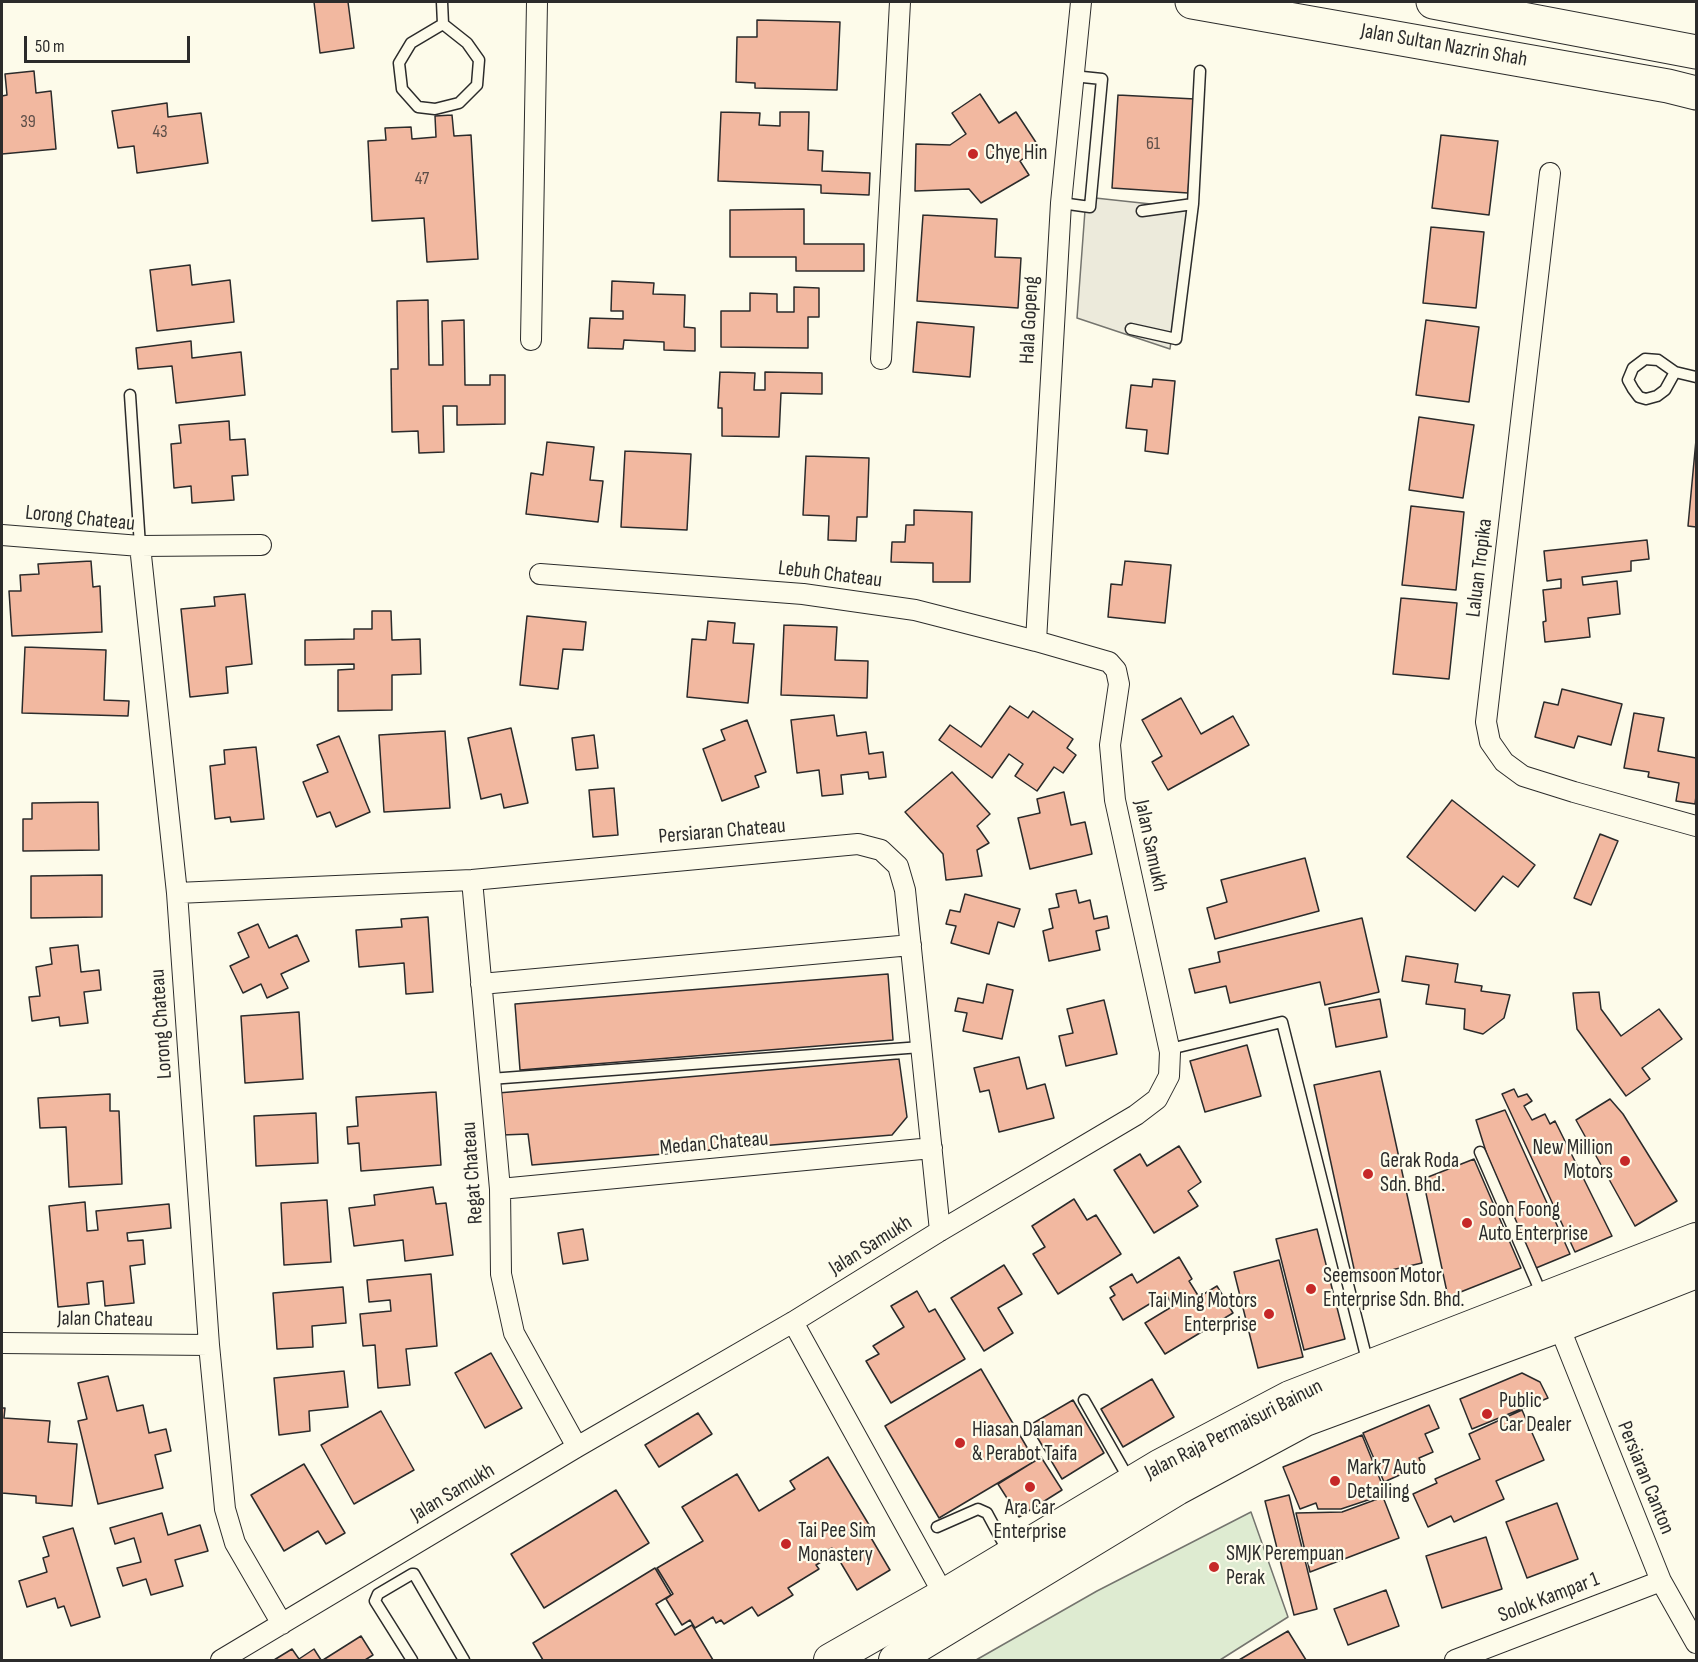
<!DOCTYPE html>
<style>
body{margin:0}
#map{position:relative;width:1698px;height:1662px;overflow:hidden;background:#fdfbea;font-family:"Sofia Sans Condensed",sans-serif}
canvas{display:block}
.frame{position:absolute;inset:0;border:3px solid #2b2b2b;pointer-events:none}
.scale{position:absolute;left:24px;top:36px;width:166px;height:27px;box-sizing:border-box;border:3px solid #2b2b2b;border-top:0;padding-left:8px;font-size:18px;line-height:21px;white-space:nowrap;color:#2b2b2b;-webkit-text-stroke:4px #fdfbea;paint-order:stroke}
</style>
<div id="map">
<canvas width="1698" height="1662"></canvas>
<div class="frame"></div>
<div class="scale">50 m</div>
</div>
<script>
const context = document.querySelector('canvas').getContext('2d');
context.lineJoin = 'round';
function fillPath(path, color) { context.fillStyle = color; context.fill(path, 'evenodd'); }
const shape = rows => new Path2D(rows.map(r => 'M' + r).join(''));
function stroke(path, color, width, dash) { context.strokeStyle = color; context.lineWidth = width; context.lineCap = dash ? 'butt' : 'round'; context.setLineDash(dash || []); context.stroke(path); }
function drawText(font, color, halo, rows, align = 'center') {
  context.font = font + ' "Sofia Sans Condensed",sans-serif'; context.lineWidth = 4.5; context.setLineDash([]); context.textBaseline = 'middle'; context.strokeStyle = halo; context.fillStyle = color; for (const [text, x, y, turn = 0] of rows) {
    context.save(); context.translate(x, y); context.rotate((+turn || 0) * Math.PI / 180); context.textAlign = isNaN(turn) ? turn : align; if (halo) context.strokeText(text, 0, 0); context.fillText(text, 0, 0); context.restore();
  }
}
const green = shape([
 [1251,1512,1288,1617,1220,1660,976,1660,1097,1591,1251,1512]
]);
fillPath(green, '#deebd1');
stroke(green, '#74746e', 1.5);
const parking = shape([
 [1086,197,1188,208,1170,349,1077,318,1086,197]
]);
fillPath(parking, '#eceadb');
stroke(parking, '#74746e', 1.5);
const building = shape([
 [314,2,348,2,354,48,320,53,314,2],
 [757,20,840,22,837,90,755,88,755,83,736,82,737,37,757,37,757,20],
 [34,71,36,93,51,91,56,149,2,154,2,96,7,95,5,74,34,71],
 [980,94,999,123,1016,112,1039,147,1020,161,1029,175,981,203,969,189,915,191,916,144,950,145,966,134,952,113,980,94],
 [1118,95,1195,99,1188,193,1112,188,1118,95],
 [167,103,168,117,201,113,208,163,137,173,134,146,118,148,112,111,167,103],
 [721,112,760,113,759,125,780,126,780,112,809,112,808,150,823,151,822,171,870,173,869,195,821,193,821,185,718,181,721,112],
 [452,115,454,136,471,135,478,259,427,262,424,218,372,221,368,141,386,140,385,128,411,127,412,139,436,137,435,116,452,115],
 [1441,135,1498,141,1489,215,1432,208,1441,135],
 [804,209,804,244,864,244,864,271,796,271,796,257,730,257,730,210,804,209],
 [923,215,997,219,995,257,1021,258,1018,308,917,301,923,215],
 [1431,227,1484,232,1476,308,1423,303,1431,227],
 [190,265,192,285,230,280,234,322,157,331,150,270,190,265],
 [612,281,654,283,653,294,685,295,684,327,695,328,695,351,664,350,664,342,624,340,623,349,588,348,590,318,623,319,623,311,611,311,612,281],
 [794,287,819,288,819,317,808,317,808,348,721,347,721,311,750,311,750,293,777,294,777,312,794,312,794,287],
 [428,300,429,365,443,365,442,321,464,320,465,385,490,385,490,375,505,375,505,424,457,425,457,406,443,406,444,452,419,453,418,431,392,432,391,369,398,369,397,301,428,300],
 [1426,320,1479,327,1469,402,1416,395,1426,320],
 [917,322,974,327,970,377,913,372,917,322],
 [191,341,192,358,241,352,245,395,176,403,172,366,138,369,136,348,191,341],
 [720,372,755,373,754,390,765,390,765,372,822,373,822,394,781,393,779,437,722,436,722,408,718,408,720,372],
 [1153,379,1175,381,1168,454,1145,451,1147,430,1126,428,1131,385,1152,387,1153,379],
 [1419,417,1474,425,1463,498,1409,490,1419,417],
 [229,421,230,440,245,439,248,475,232,476,234,500,192,503,191,486,174,488,171,444,181,443,179,425,229,421],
 [1696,440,1696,527,1688,526,1696,440],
 [547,442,594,447,590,480,603,481,598,522,526,514,531,473,543,475,547,442],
 [625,451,691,454,687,530,621,527,625,451],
 [806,456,869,458,867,517,857,517,856,541,828,540,829,516,803,515,806,456],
 [1411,506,1464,512,1456,590,1402,585,1411,506],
 [914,510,972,512,970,582,933,582,933,563,891,562,892,542,905,542,906,525,914,525,914,510],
 [1647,540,1649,559,1631,561,1631,571,1582,577,1583,585,1617,581,1620,614,1588,618,1590,637,1545,642,1543,622,1546,621,1543,590,1561,588,1561,579,1547,581,1544,551,1647,540],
 [91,561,93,587,100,586,102,632,12,636,9,591,21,591,20,575,39,574,38,564,91,561],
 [1125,561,1171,565,1165,623,1108,617,1111,584,1122,585,1125,561],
 [245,594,252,664,226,667,228,693,190,697,181,609,215,606,214,597,245,594],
 [1401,598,1457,603,1449,679,1393,674,1401,598],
 [372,611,391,611,392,640,420,639,421,674,392,675,392,710,338,711,338,670,354,669,354,664,305,665,305,640,354,639,354,629,372,629,372,611],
 [527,616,586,622,583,650,563,649,558,689,520,685,527,616],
 [708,621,735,623,733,643,754,644,748,703,687,697,692,639,706,640,708,621],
 [784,625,837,627,835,660,868,661,867,698,781,695,784,625],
 [25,647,106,650,104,700,129,701,128,716,22,713,25,647],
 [1562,689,1622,704,1611,745,1578,736,1574,748,1535,737,1544,702,1558,705,1562,689],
 [1181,698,1201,734,1233,716,1249,745,1168,790,1152,762,1162,756,1142,720,1181,698],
 [1010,706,1028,718,1033,711,1073,739,1067,748,1076,755,1063,773,1054,767,1037,791,1015,776,1023,764,1009,754,992,778,939,740,950,725,981,747,1010,706],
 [1634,713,1664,718,1658,751,1696,758,1696,796,1695,804,1676,801,1679,783,1648,777,1649,772,1624,768,1634,713],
 [834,715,837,736,866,732,869,754,883,752,886,777,869,779,868,772,841,775,843,794,822,796,819,770,797,773,791,720,834,715],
 [747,720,766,772,755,776,759,787,722,801,703,749,725,740,721,730,747,720],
 [511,728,528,803,504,808,501,794,481,799,468,738,511,728],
 [445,731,450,808,384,812,379,735,445,731],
 [594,735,598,768,576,770,572,738,594,735],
 [339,736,370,812,336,827,330,812,317,817,303,782,328,772,317,745,339,736],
 [256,747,264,819,231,822,230,817,215,819,210,766,225,764,224,750,256,747],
 [952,772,990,814,977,826,989,843,977,850,982,876,946,880,943,854,905,812,952,772],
 [614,788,618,835,593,837,589,790,614,788],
 [1064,792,1071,825,1085,822,1092,854,1030,869,1018,818,1040,813,1037,799,1064,792],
 [1452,800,1535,865,1518,887,1503,876,1475,911,1407,857,1452,800],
 [98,802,99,850,23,851,23,819,32,819,32,803,98,802],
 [1600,834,1618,841,1591,905,1574,898,1600,834],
 [1305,858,1319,911,1215,939,1207,908,1227,902,1221,880,1305,858],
 [102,875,102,917,31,918,31,876,102,875],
 [1076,890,1079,903,1090,900,1094,919,1107,916,1109,928,1096,931,1100,950,1049,961,1043,931,1053,928,1049,909,1059,907,1056,894,1076,890],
 [965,894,1020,909,1014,927,998,922,989,954,951,943,956,926,946,924,950,910,960,912,965,894],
 [428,917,433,992,406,994,404,963,359,967,356,930,402,927,401,919,428,917],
 [1362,918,1379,992,1325,1005,1320,982,1230,1003,1226,986,1195,993,1189,969,1220,962,1218,952,1362,918],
 [258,924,269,948,297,935,309,961,281,974,288,988,267,998,261,984,243,993,230,966,249,957,238,933,258,924],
 [78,945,81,972,99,970,101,990,84,992,88,1023,60,1026,59,1017,32,1021,29,997,40,996,36,967,52,964,50,948,78,945],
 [1406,956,1458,964,1455,982,1482,986,1481,991,1510,995,1504,1018,1483,1034,1464,1029,1465,1009,1426,1004,1429,985,1402,981,1406,956],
 [888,974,893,1040,520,1070,515,1004,888,974],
 [987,984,1013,990,1002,1039,963,1031,967,1013,955,1011,958,998,983,1003,987,984],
 [1599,992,1601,1009,1621,1036,1659,1009,1682,1039,1642,1068,1650,1079,1626,1096,1577,1029,1573,993,1599,992],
 [1380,999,1387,1037,1336,1047,1329,1008,1380,999],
 [1104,1000,1117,1054,1066,1066,1059,1036,1073,1033,1067,1009,1104,1000],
 [299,1012,303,1079,245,1083,241,1016,299,1012],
 [1247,1045,1261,1096,1205,1112,1190,1061,1247,1045],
 [1019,1057,1027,1089,1045,1084,1054,1118,999,1132,989,1090,980,1092,974,1068,1019,1057],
 [899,1059,907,1117,892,1135,532,1165,528,1134,502,1135,498,1093,899,1059],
 [1380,1071,1422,1263,1356,1278,1314,1085,1380,1071],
 [1514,1089,1518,1097,1527,1094,1532,1101,1524,1106,1532,1120,1545,1114,1550,1124,1555,1121,1612,1236,1575,1252,1502,1094,1514,1089],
 [436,1092,441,1165,361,1171,359,1143,348,1144,347,1127,358,1126,356,1097,436,1092],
 [110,1094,110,1111,119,1111,122,1184,69,1187,66,1127,40,1128,38,1098,110,1094],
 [1610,1099,1623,1114,1677,1201,1635,1226,1576,1120,1610,1099],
 [1505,1110,1570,1254,1536,1268,1487,1155,1476,1120,1505,1110],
 [316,1113,318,1163,256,1166,254,1116,316,1113],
 [1179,1146,1201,1182,1188,1191,1198,1206,1154,1233,1114,1170,1140,1154,1147,1166,1179,1146],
 [1474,1159,1521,1268,1448,1297,1423,1179,1474,1159],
 [433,1187,436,1204,446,1203,453,1255,405,1261,403,1240,354,1246,349,1208,375,1205,374,1195,433,1187],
 [1074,1199,1087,1220,1096,1215,1121,1254,1058,1294,1033,1254,1045,1247,1032,1226,1074,1199],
 [327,1200,331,1262,284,1265,281,1203,327,1200],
 [85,1202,87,1231,98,1230,96,1211,169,1204,171,1228,127,1233,128,1241,143,1240,145,1264,130,1266,134,1303,105,1306,103,1281,87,1283,89,1304,58,1307,49,1206,85,1202],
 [583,1229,588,1260,563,1264,558,1233,583,1229],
 [1317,1229,1345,1339,1304,1350,1276,1239,1317,1229],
 [1179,1257,1192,1279,1189,1281,1199,1297,1217,1286,1233,1313,1165,1354,1145,1323,1173,1306,1166,1294,1123,1320,1110,1298,1115,1295,1110,1287,1132,1274,1137,1283,1179,1257],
 [1279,1260,1303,1357,1258,1368,1234,1272,1279,1260],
 [1004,1265,1022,1294,998,1308,1013,1333,984,1351,951,1298,1004,1265],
 [431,1274,437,1346,406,1349,410,1385,378,1388,375,1345,363,1346,360,1314,391,1311,390,1300,369,1302,367,1280,431,1274],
 [343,1287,346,1323,312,1326,313,1347,277,1349,273,1293,343,1287],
 [917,1291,929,1312,935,1309,965,1359,891,1403,866,1361,879,1354,873,1346,904,1327,891,1306,917,1291],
 [491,1353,522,1408,485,1428,455,1373,491,1353],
 [981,1369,1035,1461,939,1518,885,1426,981,1369],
 [344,1371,348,1407,309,1411,310,1431,279,1435,274,1378,344,1371],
 [1522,1373,1540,1382,1548,1398,1472,1429,1460,1399,1522,1373],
 [108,1376,117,1411,143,1405,149,1433,166,1429,171,1451,155,1455,163,1488,98,1504,78,1421,87,1419,78,1383,108,1376],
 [1152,1379,1174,1417,1123,1447,1101,1409,1152,1379],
 [1073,1400,1104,1453,1062,1479,1030,1425,1073,1400],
 [1429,1405,1439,1428,1425,1434,1433,1452,1419,1458,1422,1465,1384,1482,1363,1433,1429,1405],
 [2,1408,5,1408,4,1418,50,1421,48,1442,77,1444,72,1506,36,1503,36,1496,2,1493,2,1408],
 [1522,1410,1544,1460,1496,1481,1504,1499,1454,1522,1451,1516,1428,1527,1413,1494,1437,1483,1435,1479,1480,1459,1469,1434,1522,1410],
 [381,1411,414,1470,354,1504,321,1445,381,1411],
 [698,1413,712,1434,659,1467,645,1445,698,1413],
 [1362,1435,1386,1494,1341,1509,1318,1509,1316,1503,1300,1509,1283,1467,1362,1435],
 [828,1457,871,1528,867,1531,890,1570,857,1590,832,1548,819,1555,823,1561,816,1565,819,1569,788,1588,793,1595,758,1616,752,1607,724,1624,721,1620,716,1623,713,1617,695,1628,690,1620,682,1625,666,1599,673,1594,657,1568,703,1541,682,1507,737,1474,759,1511,795,1489,790,1481,828,1457],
 [1041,1457,1062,1490,1019,1517,998,1484,1041,1457],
 [304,1464,345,1533,326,1544,318,1531,284,1551,251,1495,304,1464],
 [616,1490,649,1543,544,1608,511,1554,616,1490],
 [1289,1495,1317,1609,1294,1615,1265,1501,1289,1495],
 [1383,1497,1399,1538,1310,1572,1296,1513,1342,1512,1383,1497],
 [1557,1503,1578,1559,1527,1578,1506,1522,1557,1503],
 [162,1513,168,1535,200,1525,208,1551,175,1560,183,1586,151,1595,146,1579,123,1586,117,1568,141,1562,134,1538,115,1544,110,1528,162,1513],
 [73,1528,100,1617,71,1626,64,1606,58,1608,55,1598,27,1607,19,1581,47,1572,43,1558,49,1556,43,1537,73,1528],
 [1486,1537,1502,1589,1442,1608,1426,1556,1486,1537],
 [655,1568,671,1595,656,1604,675,1635,692,1625,713,1660,543,1660,533,1643,655,1568],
 [1386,1590,1399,1626,1348,1645,1334,1609,1386,1590],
 [1288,1631,1306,1660,1239,1660,1288,1631],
 [361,1636,373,1655,365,1660,323,1660,361,1636],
 [292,1649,299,1659,314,1649,321,1660,274,1660,292,1649]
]);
fillPath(building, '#f2b8a0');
stroke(building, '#2b2b2b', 1.5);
const lane = shape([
 [442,2,443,24],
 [443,24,467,43,479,60,477,85,459,103,435,109,418,107,402,89,399,63,411,43,443,24],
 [1061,203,1090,207,1102,79,1073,76],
 [1142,211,1193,204],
 [1131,329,1176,339,1193,204,1200,71],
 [1675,372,1665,390,1657,396,1646,399,1639,397,1633,389,1628,380,1633,368,1645,359,1658,360,1675,372,1696,377],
 [130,395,140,546],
 [1170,1049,1282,1022,1368,1364],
 [490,1079,921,1047],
 [1480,1152,1542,1295],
 [1084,1400,1130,1481],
 [937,1527,978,1509,987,1513,1008,1552],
 [412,1660,375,1601,378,1594,412,1574,414,1574,464,1660]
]);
const street = shape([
 [1550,173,1486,722,1490,742,1504,762,1523,776,1574,792,1696,826],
 [531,340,537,2],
 [881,359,900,2],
 [2,535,140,546,177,893,209,1345,225,1509,235,1543,282,1624],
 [140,546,261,545],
 [1036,641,1061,203,1081,2],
 [472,880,500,1189,501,1274,514,1333,577,1447],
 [177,893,472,880,858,844,881,850,898,866,905,890,940,1231],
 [481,984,911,945],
 [500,1189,932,1148],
 [793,1322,944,1595],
 [1559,1326,1661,1581,1696,1643],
 [2,1343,209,1345],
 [221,1660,577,1447,793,1322,940,1231,1136,1115,1157,1099,1169,1076,1170,1052,1115,800,1110,745,1119,684,1116,670,1109,662,1036,641,915,610,803,594,540,574],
 [1455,1660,1661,1581]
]);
const primary = shape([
 [830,1660,944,1595,1159,1466,1290,1397,1696,1239],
 [895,1660,1177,1489,1305,1420,1559,1326,1696,1272]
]);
const highway = shape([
 [1192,2,1668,86,1696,93],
 [1433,2,1696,52]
]);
stroke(lane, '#2b2b2b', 13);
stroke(street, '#2b2b2b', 22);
stroke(primary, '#2b2b2b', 34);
stroke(highway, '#2b2b2b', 35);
stroke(lane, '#fdfbea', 10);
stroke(street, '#fdfbea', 20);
stroke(primary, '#fdfbea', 32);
stroke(highway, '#fdfbea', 33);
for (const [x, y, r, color] of [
 [973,154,6,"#c62828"],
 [1625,1161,6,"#c62828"],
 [1368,1174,6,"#c62828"],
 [1467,1223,6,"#c62828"],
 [1311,1289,6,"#c62828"],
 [1269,1314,6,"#c62828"],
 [1487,1414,6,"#c62828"],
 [960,1443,6,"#c62828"],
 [1335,1481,6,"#c62828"],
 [1030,1487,6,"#c62828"],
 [786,1544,6,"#c62828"],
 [1214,1567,6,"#c62828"]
]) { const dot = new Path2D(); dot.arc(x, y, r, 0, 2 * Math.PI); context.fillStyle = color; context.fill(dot); stroke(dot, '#fdfbea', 2); }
drawText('18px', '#5d4e48', null, [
 ["39",28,122],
 ["43",160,132],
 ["61",1153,144],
 ["47",422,179]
]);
drawText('21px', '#2b2b2b', '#fdfbea', [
 ["Jalan Sultan Nazrin Shah",1444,46,10],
 ["Hala Gopeng",1030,320,-87],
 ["Lorong Chateau",80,519,6],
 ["Laluan Tropika",1480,568,-83],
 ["Lebuh Chateau",830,575,7],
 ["Persiaran Chateau",722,832,-5],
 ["Jalan Samukh",1150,846,78],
 ["Lorong Chateau",162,1024,-94],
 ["Medan Chateau",714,1144,-5],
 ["Regat Chateau",473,1173,-94],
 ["Jalan Samukh",871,1246,-32],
 ["Jalan Chateau",105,1320,1],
 ["Jalan Raja Permaisuri Bainun",1234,1430,-27],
 ["Persiaran Canton",1645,1478,68],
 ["Jalan Samukh",453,1493,-31],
 ["Solok Kampar 1",1549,1598,-21]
]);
drawText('21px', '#2b2b2b', '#fdfbea', [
 ["Chye Hin",985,154],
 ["New Million",1613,1149,"right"],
 ["Motors",1613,1173,"right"],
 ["Gerak Roda",1380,1162],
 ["Sdn. Bhd.",1380,1186],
 ["Soon Foong",1479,1211],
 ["Auto Enterprise",1479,1235],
 ["Seemsoon Motor",1323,1277],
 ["Enterprise Sdn. Bhd.",1323,1301],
 ["Tai Ming Motors",1257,1302,"right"],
 ["Enterprise",1257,1326,"right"],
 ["Public",1499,1402],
 ["Car Dealer",1499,1426],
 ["Hiasan Dalaman",972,1431],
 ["& Perabot Taifa",972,1455],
 ["Mark7 Auto",1347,1469],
 ["Detailing",1347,1493],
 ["Ara Car",1030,1509,"center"],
 ["Enterprise",1030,1533,"center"],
 ["Tai Pee Sim",798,1532],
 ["Monastery",798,1556],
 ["SMJK Perempuan",1226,1555],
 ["Perak",1226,1579]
], 'left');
</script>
